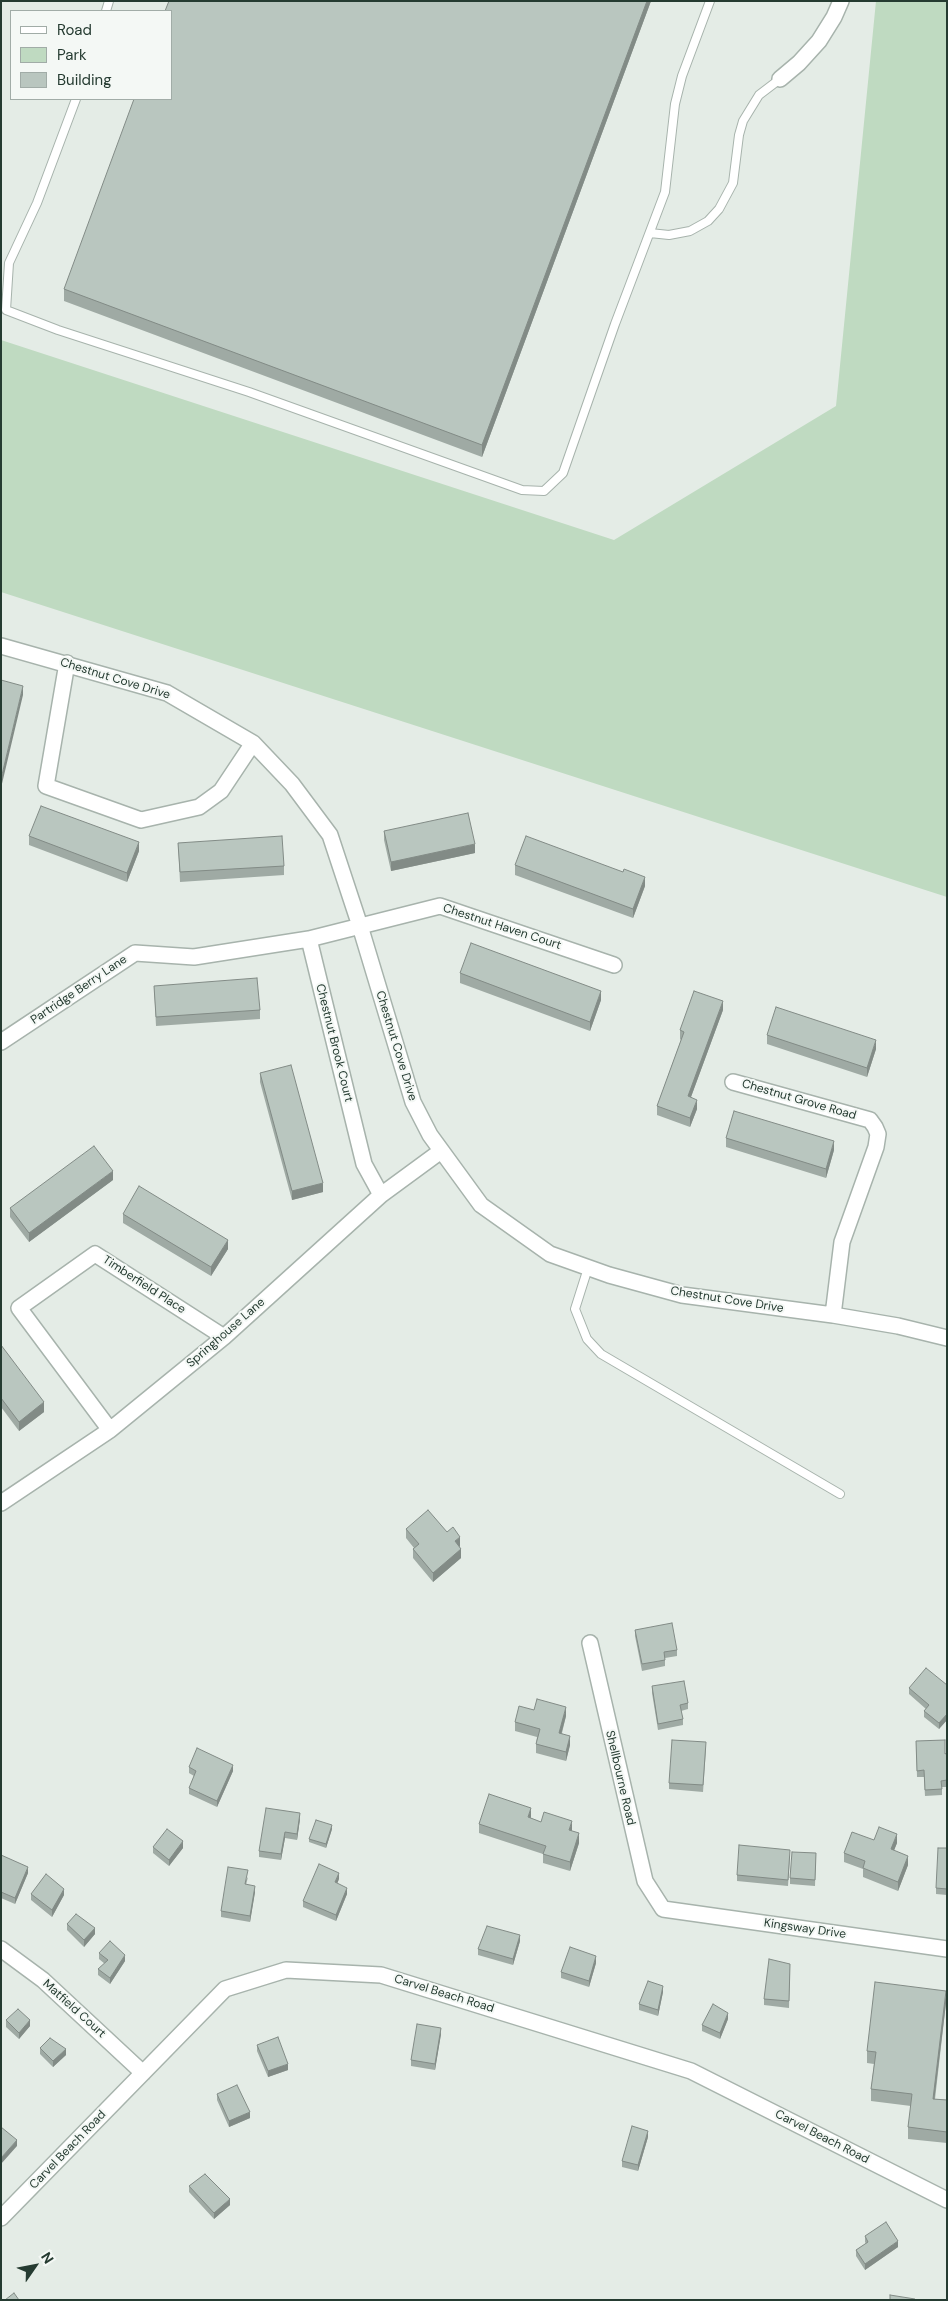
<!DOCTYPE html>
<style>
body{margin:0}
#map{position:relative;width:948px;height:2301px;overflow:hidden;background:#e4ece6;font-family:"DM Sans",sans-serif}
canvas{display:block}
.frame{position:absolute;inset:0;border:2px solid #253b31;pointer-events:none}
.legend{position:absolute;left:10px;top:10px;width:162px;height:90px;box-sizing:border-box;background:#f4f8f5;border:1px solid #a1aca7;margin:0;padding:6px 9px;list-style:none;font-size:15px;color:#253b31}
.legend li{display:flex;align-items:center;gap:10px;height:25px}
.legend b{width:25px;border:1px solid #a1aca7}
.north{position:absolute;left:10px;top:2241px;width:50px;height:50px;-webkit-text-stroke:4px #f4f8f5;paint-order:stroke;rotate:57deg;font-size:14px;font-weight:700;line-height:20px;text-align:center;color:#253b31}
.north::after{content:'';display:block;margin:auto;width:18px;height:22px;background:#253b31;clip-path:polygon(50% 0,100% 100%,50% 72%,0 100%)}
</style>
<div id="map">
<canvas width="948" height="2301"></canvas>
<div class="frame"></div>
<ul class="legend">
<li><b style="height:6px;background:#fff"></b>Road</li>
<li><b style="height:14px;background:#bfdac1"></b>Park</li>
<li><b style="height:14px;background:#b9c6bf"></b>Building</li>
</ul>
<div class="north">N</div>
</div>
<script>
const context = document.querySelector('canvas').getContext('2d');
context.lineJoin = 'round';
function fillPath(path, color) { context.fillStyle = color; context.fill(path, 'evenodd'); }
const shape = rows => new Path2D(rows.map(r => 'M' + r).join(''));
function stroke(path, color, width, dash) { context.strokeStyle = color; context.lineWidth = width; context.lineCap = dash ? 'butt' : 'round'; context.setLineDash(dash || []); context.stroke(path); }
function drawText(font, color, halo, rows, align = 'center') {
  context.font = font + ' "DM Sans",sans-serif'; context.lineWidth = 4; context.setLineDash([]); context.textBaseline = 'middle'; context.strokeStyle = halo; context.fillStyle = color; for (const [text, x, y, turn = 0] of rows) {
    context.save(); context.translate(x, y); context.rotate((+turn || 0) * Math.PI / 180); context.textAlign = isNaN(turn) ? turn : align; if (halo) context.strokeText(text, 0, 0); context.fillText(text, 0, 0); context.restore();
  }
}
fillPath(shape([
 [876,1,947,1,947,897,1,592,1,340,614,540,836,406]
]), '#bfdac1');
const lane = shape([
 [106,11,109,1],
 [76,99,37,203,9,263,6,310,58,330,249,392,522,490,544,491,563,473,615,324,665,192,675,104,682,76,710,1],
 [650,233,669,235,690,231,708,221,719,209,733,183,739,135,743,121,759,95,780,79],
 [588,1268,575,1309,587,1339,601,1354,840,1494]
]);
const street = shape([
 [780,79,799,63,819,41,834,17,841,1],
 [1,646,167,693,253,743,292,784,330,835,360,926,413,1102,430,1135,481,1205,550,1254,609,1275,682,1295,833,1315,898,1326,947,1338],
 [67,663,46,786,141,820,199,807,221,791,253,743],
 [1,1042,135,953,194,957,309,939],
 [733,1082,870,1120,875,1127,878,1134,876,1147,842,1242,833,1315],
 [381,1195,364,1164,309,939,440,906,614,965],
 [110,1430,19,1308,95,1254,224,1337],
 [1,1503,110,1430,224,1337,381,1195,441,1151],
 [590,1643,645,1881,663,1909,947,1949],
 [1,1949,43,1980,143,2073],
 [1,2218,225,1989,286,1970,381,1975,691,2071,947,2200]
]);
stroke(lane, '#a7b3ac', 10);
stroke(street, '#a7b3ac', 18);
stroke(lane, '#fff', 8);
stroke(street, '#fff', 15);
fillPath(shape([
 [651,1,482,457,64,301,64,289],
 [384,831,475,853,391,871,384,840],
 [29,836,139,851,127,882,29,845],
 [178,843,284,866,284,875,180,882],
 [515,865,623,872,645,886,633,918,515,875],
 [460,973,601,1000,590,1031,460,983],
 [154,986,260,1010,260,1019,156,1026],
 [723,1010,691,1097,697,1109,690,1127,657,1115,657,1106,681,1040,680,1039,680,1030],
 [767,1035,876,1049,867,1077,767,1044],
 [260,1073,323,1192,292,1200,260,1082],
 [726,1138,834,1150,826,1178,726,1147],
 [113,1180,29,1242,10,1217,10,1208],
 [123,1214,228,1249,211,1276,123,1223],
 [1,1345,44,1412,19,1431,1,1407],
 [406,1529,447,1532,460,1546,460,1547,461,1558,433,1582,413,1558,413,1549,414,1548,406,1538],
 [635,1630,677,1650,677,1656,665,1658,665,1666,642,1671,635,1636],
 [947,1685,947,1720,939,1729,924,1717,924,1711,926,1709,909,1694,909,1688],
 [652,1686,688,1703,688,1709,681,1711,683,1719,683,1725,658,1730,652,1693],
 [534,1710,566,1716,562,1733,570,1745,566,1761,536,1753,536,1744,537,1737,515,1731,515,1722],
 [916,1741,945,1754,947,1753,947,1787,942,1787,942,1795,925,1796,924,1777,917,1777],
 [706,1748,703,1792,669,1789,669,1783],
 [189,1767,233,1771,217,1807,189,1794,189,1788,194,1776,189,1773],
 [531,1817,531,1818,541,1822,572,1830,572,1831,579,1843,570,1871,543,1863,543,1854,479,1833,479,1824],
 [300,1819,297,1840,285,1838,281,1860,259,1857,259,1851],
 [332,1829,326,1848,309,1842,309,1839],
 [874,1840,897,1843,894,1850,908,1865,898,1891,863,1877,863,1869,844,1862,844,1853],
 [153,1847,183,1848,169,1866,153,1853],
 [947,1848,947,1895,936,1894,936,1888],
 [816,1853,815,1886,790,1884,790,1878],
 [1,1855,28,1873,15,1904,1,1898],
 [790,1856,788,1886,737,1881,737,1875],
 [248,1877,246,1885,255,1892,250,1922,221,1917,221,1911],
 [339,1879,337,1883,347,1894,336,1921,303,1907,303,1901],
 [31,1894,64,1895,52,1917,31,1900],
 [67,1924,95,1934,84,1947,67,1930],
 [520,1941,513,1965,478,1955,478,1949],
 [99,1953,125,1961,110,1984,98,1975,98,1969,105,1964,99,1959],
 [596,1963,589,1987,561,1978,561,1972],
 [790,1964,789,2008,764,2005,764,1999],
 [663,1992,658,2016,639,2010,639,2004],
 [946,2003,935,2099,947,2100,947,2143,908,2139,908,2127,911,2106,871,2101,871,2089,874,2064,867,2063,867,2051],
 [728,2019,720,2039,702,2031,702,2025],
 [6,2020,30,2026,19,2039,6,2027],
 [441,2034,435,2070,411,2066,411,2060],
 [257,2045,288,2070,268,2077,257,2051],
 [40,2048,66,2055,53,2067,40,2054],
 [217,2094,250,2118,229,2127,217,2100],
 [648,2137,638,2171,622,2167,622,2161],
 [189,2186,230,2205,214,2219,189,2192],
 [865,2236,898,2247,865,2270,856,2256,856,2250,866,2244,865,2242]
]), '#9faaa4');
fillPath(shape([
 [647,1,651,1,482,457,482,445],
 [23,686,23,695,1,788,1,779],
 [139,842,139,851,127,882,127,873],
 [475,844,475,853,391,871,391,862],
 [645,877,645,886,633,918,633,909],
 [601,991,601,1000,590,1031,590,1022],
 [723,1001,723,1010,688,1105,688,1096],
 [876,1040,876,1049,867,1077,867,1068],
 [697,1100,697,1109,690,1127,690,1118],
 [834,1141,834,1150,826,1178,826,1169],
 [113,1171,113,1180,29,1242,29,1233],
 [323,1183,323,1192,292,1200,292,1191],
 [228,1240,228,1249,211,1276,211,1267],
 [44,1402,44,1412,19,1431,19,1422],
 [460,1537,460,1546,455,1550,455,1541],
 [461,1549,461,1558,433,1582,433,1573],
 [566,1707,566,1716,559,1742,559,1733],
 [947,1714,947,1720,939,1729,939,1723],
 [570,1736,570,1745,566,1761,566,1752],
 [233,1765,233,1771,217,1807,217,1801],
 [531,1808,531,1817,528,1826,528,1817],
 [300,1813,300,1819,297,1840,297,1834],
 [572,1821,572,1830,569,1839,569,1830],
 [332,1825,332,1829,326,1848,326,1844],
 [285,1832,285,1838,281,1860,281,1854],
 [579,1833,579,1843,570,1871,570,1862],
 [897,1834,897,1843,891,1858,891,1849],
 [183,1841,183,1848,169,1866,169,1860],
 [908,1856,908,1865,898,1891,898,1882],
 [28,1867,28,1873,15,1904,15,1898],
 [339,1873,339,1879,335,1889,335,1882],
 [255,1886,255,1892,250,1922,250,1916],
 [347,1888,347,1894,336,1921,336,1915],
 [64,1889,64,1895,52,1917,52,1910],
 [95,1928,95,1934,84,1947,84,1940],
 [520,1935,520,1941,513,1965,513,1959],
 [125,1955,125,1961,110,1984,110,1978],
 [596,1956,596,1963,589,1987,589,1981],
 [663,1986,663,1992,658,2016,658,2010],
 [946,1991,946,2003,933,2110,933,2099],
 [728,2013,728,2019,720,2039,720,2033],
 [30,2020,30,2026,19,2039,19,2033],
 [441,2028,441,2034,435,2070,435,2064],
 [66,2049,66,2055,53,2067,53,2061],
 [288,2064,288,2070,268,2077,268,2071],
 [250,2112,250,2118,229,2127,229,2121],
 [648,2131,648,2137,638,2171,638,2165],
 [17,2140,17,2146,1,2164,1,2158],
 [230,2199,230,2205,214,2219,214,2213],
 [898,2241,898,2247,865,2270,865,2264]
]), '#828b86');
const building = shape([
 [169,1,647,1,482,445,64,289,134,99,171,99,171,11,165,11,169,1],
 [1,680,23,686,1,779,1,680],
 [41,806,139,842,127,873,29,836,41,806],
 [468,813,475,844,391,862,384,831,468,813],
 [282,836,284,866,180,872,178,843,282,836],
 [526,836,623,872,624,869,645,877,633,909,515,865,526,836],
 [471,943,601,991,590,1022,460,973,471,943],
 [257,978,260,1010,156,1017,154,986,257,978],
 [694,991,723,1001,688,1096,697,1100,690,1118,657,1106,684,1032,680,1030,694,991],
 [776,1007,876,1040,867,1068,767,1035,776,1007],
 [291,1065,323,1183,292,1191,260,1073,291,1065],
 [734,1111,834,1141,826,1169,726,1138,734,1111],
 [94,1146,113,1171,29,1233,10,1208,94,1146],
 [139,1186,228,1240,211,1267,123,1214,139,1186],
 [1,1345,44,1402,19,1422,1,1398,1,1345],
 [428,1510,447,1532,453,1527,460,1537,455,1541,461,1549,433,1573,413,1549,419,1544,406,1529,428,1510],
 [672,1623,677,1650,664,1652,665,1660,642,1664,635,1630,672,1623],
 [926,1668,947,1685,947,1714,939,1723,924,1711,929,1705,909,1688,926,1668],
 [684,1681,688,1703,680,1705,683,1719,658,1724,652,1686,684,1681],
 [537,1699,566,1707,559,1733,570,1736,566,1752,536,1744,540,1729,515,1722,519,1706,534,1710,537,1699],
 [672,1740,706,1742,703,1785,669,1783,672,1740],
 [945,1740,945,1754,947,1753,947,1780,941,1781,942,1789,925,1790,924,1770,917,1771,916,1741,945,1740],
 [197,1748,233,1765,217,1801,189,1788,196,1771,189,1767,197,1748],
 [489,1794,531,1808,528,1817,541,1822,544,1812,572,1821,569,1830,579,1833,570,1862,543,1854,546,1846,479,1824,489,1794],
 [266,1808,300,1813,297,1834,285,1832,281,1854,259,1851,266,1808],
 [316,1820,332,1825,326,1844,309,1839,316,1820],
 [879,1827,897,1834,891,1849,908,1856,898,1882,863,1868,865,1861,844,1853,852,1832,874,1840,879,1827],
 [167,1829,183,1841,169,1860,153,1847,167,1829],
 [739,1845,790,1850,788,1880,737,1875,739,1845],
 [938,1848,947,1848,947,1889,936,1888,938,1848],
 [792,1852,816,1853,815,1880,790,1878,792,1852],
 [1,1855,28,1867,15,1898,1,1892,1,1855],
 [319,1864,339,1873,335,1882,347,1888,336,1915,303,1901,319,1864],
 [228,1867,248,1870,245,1884,255,1886,250,1916,221,1911,228,1867],
 [46,1874,64,1889,52,1910,31,1894,46,1874],
 [76,1914,95,1928,84,1940,67,1924,76,1914],
 [487,1926,520,1935,513,1959,478,1949,487,1926],
 [110,1941,125,1955,110,1978,98,1969,108,1960,99,1953,110,1941],
 [570,1947,596,1956,589,1981,561,1972,570,1947],
 [769,1959,790,1964,789,2001,764,1999,769,1959],
 [648,1981,663,1986,658,2010,639,2004,648,1981],
 [875,1982,946,1991,933,2099,947,2100,947,2132,908,2127,912,2094,871,2089,876,2052,867,2051,875,1982],
 [713,2004,728,2013,720,2033,702,2025,713,2004],
 [18,2009,30,2020,19,2033,6,2020,18,2009],
 [417,2024,441,2028,435,2064,411,2060,417,2024],
 [278,2037,288,2064,268,2071,257,2045,278,2037],
 [50,2038,66,2049,53,2061,40,2048,50,2038],
 [237,2085,250,2112,229,2121,217,2094,237,2085],
 [632,2126,648,2131,638,2165,622,2161,632,2126],
 [1,2127,17,2140,1,2158,1,2127],
 [205,2174,230,2199,214,2213,189,2186,205,2174],
 [886,2222,898,2241,865,2264,856,2250,868,2242,865,2236,886,2222],
 [14,2293,19,2300,5,2300,14,2293],
 [890,2295,915,2299,915,2300,890,2300,890,2295]
]);
fillPath(building, '#b9c6bf');
stroke(building, '#828b86', 1);
drawText('12px', '#253b31', '#f4f8f5', [
 ["Chestnut Cove Drive",115,679,17],
 ["Chestnut Haven Court",502,927,18],
 ["Partridge Berry Lane",79,990,-34],
 ["Chestnut Brook Court",334,1043,76],
 ["Chestnut Cove Drive",396,1046,73],
 ["Chestnut Grove Road",799,1100,16],
 ["Timberfield Place",144,1285,33],
 ["Chestnut Cove Drive",727,1300,9],
 ["Springhouse Lane",226,1333,-41],
 ["Shellbourne Road",620,1778,77],
 ["Kingsway Drive",805,1929,8],
 ["Carvel Beach Road",444,1994,17],
 ["Matfield Court",74,2009,42],
 ["Carvel Beach Road",822,2137,27],
 ["Carvel Beach Road",68,2150,-46]
]);
</script>
